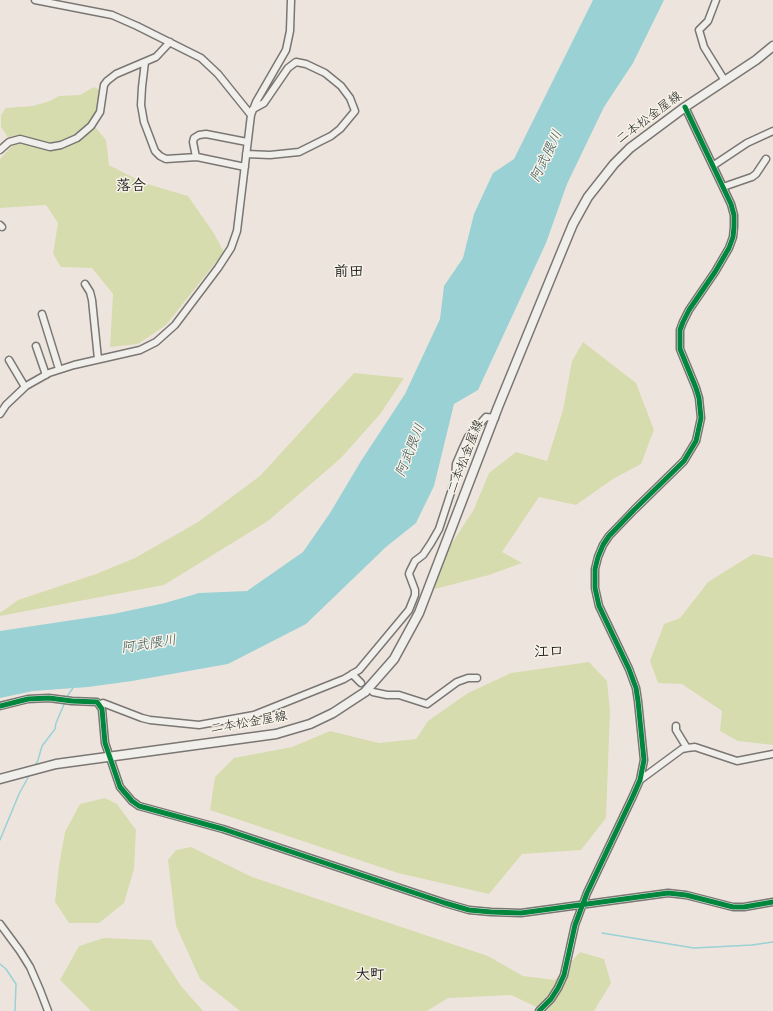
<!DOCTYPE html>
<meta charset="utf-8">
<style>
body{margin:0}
canvas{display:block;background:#ede5dd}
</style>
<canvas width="773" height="1011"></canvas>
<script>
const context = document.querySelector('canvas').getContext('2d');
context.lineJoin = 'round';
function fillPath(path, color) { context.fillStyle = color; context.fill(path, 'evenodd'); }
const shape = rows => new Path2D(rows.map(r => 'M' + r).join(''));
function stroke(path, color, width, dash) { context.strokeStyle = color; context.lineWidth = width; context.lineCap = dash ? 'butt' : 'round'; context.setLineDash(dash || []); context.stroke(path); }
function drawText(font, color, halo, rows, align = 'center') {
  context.font = font + ' "Gochi Hand","Klee One",sans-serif'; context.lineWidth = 3; context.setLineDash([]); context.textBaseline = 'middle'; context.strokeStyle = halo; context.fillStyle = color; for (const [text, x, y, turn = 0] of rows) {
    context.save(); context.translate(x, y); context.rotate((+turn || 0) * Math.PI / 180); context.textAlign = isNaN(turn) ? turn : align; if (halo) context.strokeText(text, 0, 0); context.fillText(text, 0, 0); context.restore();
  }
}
fillPath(shape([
 [94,87,100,90,100,100,97,112,90,121,106,140,109,165,144,183,188,196,213,232,224,252,166,325,138,344,110,347,113,294,92,268,61,267,53,254,58,223,46,205,0,208,0,159,13,145,1,127,1,115,6,108,33,106,50,101,59,96,80,95],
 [583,342,636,383,654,430,641,464,613,479,576,505,539,497,502,552,522,563,489,575,435,589,434,571,474,509,489,473,516,452,547,461,563,410,572,361],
 [354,373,404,378,381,413,341,458,268,521,164,585,0,616,0,613,18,600,96,574,135,558,198,522,260,476],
 [753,554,773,558,773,745,738,741,720,731,722,711,682,684,658,683,650,661,664,624,680,618,708,582],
 [589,662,607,681,610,711,606,818,581,850,522,854,489,894,398,873,210,810,215,777,234,758,292,747,330,731,379,743,416,739,428,721,468,693,511,673],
 [105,798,117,804,136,830,134,869,124,903,99,923,69,923,55,902,59,865,65,832,80,804],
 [191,847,252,877,488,956,523,976,555,980,580,952,604,959,611,983,594,1011,545,1011,511,995,448,998,427,1011,240,1011,200,979,176,926,168,860,176,850],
 [104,938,151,940,181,986,203,1011,91,1011,60,980,79,946]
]), '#d7dcaf');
fillPath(shape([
 [593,0,664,0,633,63,604,107,567,184,546,243,478,390,454,404,434,486,416,523,386,547,306,624,228,664,132,681,88,687,33,691,0,698,0,631,113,614,165,603,199,593,247,591,303,552,330,513,361,461,405,394,440,319,444,286,463,258,474,214,493,173,514,159]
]), '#9ad1d5');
stroke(shape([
 [66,698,73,688],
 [35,766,38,760,42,746,55,729,56,723,65,702],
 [0,840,19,794,30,774],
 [602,933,694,948,752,945,773,942],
 [0,964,6,969,16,984,15,1011]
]), '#9ad1d5', 1.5);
const minor = shape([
 [35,0,112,15,137,26,201,58,218,74,251,115],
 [716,0,708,21,699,30,704,47,725,81],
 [145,62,142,87,141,105,144,122,155,151,160,156,166,159,197,157,245,167],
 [0,150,9,142,20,139,50,147,61,145,77,138,91,126,100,112,104,85,107,81,116,74,156,57,170,42],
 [246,154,270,155,299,152,331,136,340,129,355,111,350,98,341,86,325,73,306,64,296,62,288,68,264,103,253,109],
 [196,157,193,142,194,138,199,135,206,134,247,142],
 [714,165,747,143,773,131],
 [723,187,752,177,756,174,766,159],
 [0,225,2,227],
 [85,284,90,292,92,300,98,359],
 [42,314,59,369],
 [36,346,46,375],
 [9,360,25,387],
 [0,414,6,405,26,386,49,373,74,365,140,350,156,342,175,325,218,268,231,248,237,231,251,115,256,102,286,50,290,31,291,0],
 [352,674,361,683],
 [373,692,387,695,399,695,427,704,457,682,468,678,477,678],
 [100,704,103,703,142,718,150,720,199,725,254,715,344,679,359,670,409,610,415,595,415,590,409,574,410,571,415,561,423,555,431,543,439,529,455,480,456,464,462,450,468,437,486,417,495,418],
 [0,706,28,699,49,698,72,701,97,702,102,709,105,743,120,787,132,801,139,806,223,829,445,903,469,910,491,912,521,913,668,893,686,895,733,907,744,907,773,902],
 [676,726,676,730,687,748],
 [640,780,682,749,687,748,695,747,737,761,773,754],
 [0,924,20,951,30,967,40,990,48,1011],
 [539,1011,551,999,558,988,564,975,575,925,587,893,633,796,640,780,644,760,638,701,636,688,629,669,599,606,595,588,595,569,598,557,603,545,609,536,634,510,684,461,696,441,701,418,699,398,696,388,680,349,680,330,683,322,689,310,715,272,729,248,733,237,734,227,734,215,731,204,685,107]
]);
const major = shape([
 [0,779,56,764,276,734,310,724,333,713,365,692,394,659,419,613,498,407,561,253,573,224,588,197,614,164,630,148,685,107,756,60,773,46]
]);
stroke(minor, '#7a7673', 9);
stroke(major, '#7a7673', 11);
stroke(minor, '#f1efeb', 6);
stroke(major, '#f1efeb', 8);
stroke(shape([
 [0,706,28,699,49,698,72,701,97,702,102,709,105,743,120,787,132,801,139,806,223,829,445,903,469,910,491,912,521,913,668,893,686,895,733,907,744,907,773,902],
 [539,1011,551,999,558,988,564,975,575,925,587,893,633,796,640,780,644,760,638,701,636,688,629,669,599,606,595,588,595,569,598,557,603,545,609,536,634,510,684,461,696,441,701,418,699,398,696,388,680,349,680,330,683,322,689,310,715,272,729,248,733,237,734,227,734,215,731,204,685,107]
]), '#00873e', 5);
drawText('13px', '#1c1c1c', '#f7f3e8', [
 ["二本松金屋線",650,119,-37],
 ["二本松金屋線",467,457,-69],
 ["二本松金屋線",249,724,-10]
]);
drawText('italic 14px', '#3c585c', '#f7f3e8', [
 ["阿武隈川",548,157,-64],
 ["阿武隈川",412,451,-68],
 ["阿武隈川",149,646,-9]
]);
drawText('bold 15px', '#1c1c1c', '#f7f3e8', [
 ["落合",131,188],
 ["前田",349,274],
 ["江口",549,654],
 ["大町",370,977]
]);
</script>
